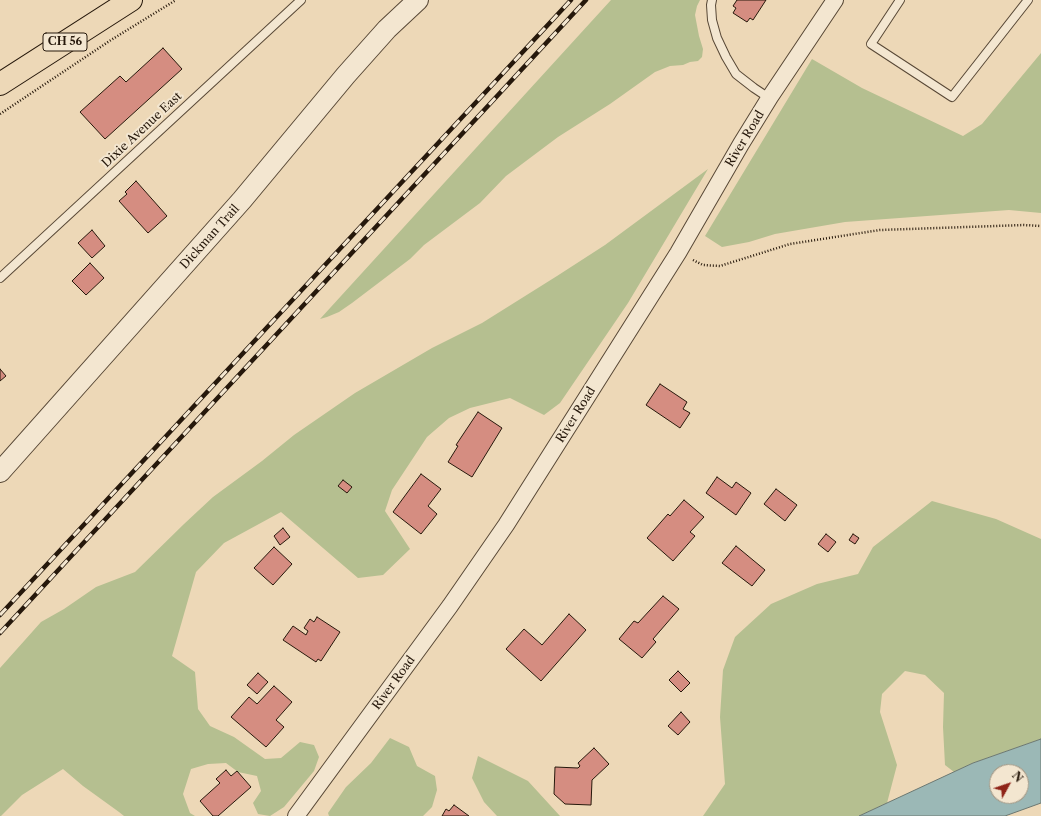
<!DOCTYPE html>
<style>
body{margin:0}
#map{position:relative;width:1041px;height:816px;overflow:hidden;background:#edd8b7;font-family:"Libre Caslon Text",serif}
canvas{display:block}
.north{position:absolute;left:989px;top:764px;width:40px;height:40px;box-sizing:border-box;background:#f3e6d0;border:1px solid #a19481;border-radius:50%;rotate:50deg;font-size:11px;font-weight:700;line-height:16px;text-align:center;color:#26180b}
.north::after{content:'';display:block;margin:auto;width:14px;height:18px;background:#8f2418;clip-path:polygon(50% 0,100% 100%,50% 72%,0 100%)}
</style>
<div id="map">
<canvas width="1041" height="816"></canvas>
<div class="north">N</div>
</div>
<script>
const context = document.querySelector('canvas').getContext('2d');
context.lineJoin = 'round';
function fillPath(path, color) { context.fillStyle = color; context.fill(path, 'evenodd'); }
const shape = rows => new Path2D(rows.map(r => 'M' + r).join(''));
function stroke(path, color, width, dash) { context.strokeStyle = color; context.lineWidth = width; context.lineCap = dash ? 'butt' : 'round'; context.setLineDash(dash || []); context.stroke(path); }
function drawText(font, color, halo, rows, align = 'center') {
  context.font = font + ' "Libre Caslon Text",serif'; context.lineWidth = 4; context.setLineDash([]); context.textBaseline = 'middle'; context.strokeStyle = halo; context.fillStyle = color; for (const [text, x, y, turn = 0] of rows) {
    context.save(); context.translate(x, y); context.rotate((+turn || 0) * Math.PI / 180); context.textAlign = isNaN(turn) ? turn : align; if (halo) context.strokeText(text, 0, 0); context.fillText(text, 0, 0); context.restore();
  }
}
fillPath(shape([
 [611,0,700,0,697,6,695,15,699,36,703,49,702,57,698,61,690,62,683,65,670,66,655,72,610,104,558,137,506,176,480,203,424,245,410,259,352,303,339,312,327,317,320,319],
 [1041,53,1041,213,1009,210,845,222,775,234,749,242,722,247,705,236,812,59,862,88,963,136,982,124],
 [708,169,628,303,560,403,544,415,510,398,470,408,449,418,427,437,392,490,385,511,410,549,383,575,358,578,281,512,224,543,196,572,172,656,195,672,198,709,210,726,234,737,265,759,281,758,300,742,314,745,319,757,314,771,284,807,270,816,258,814,253,803,261,791,257,776,238,772,226,763,208,764,191,769,183,794,190,813,195,816,124,816,119,812,83,786,63,769,22,795,1,816,0,816,0,668,41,622,64,609,96,587,135,572,184,524,213,497,262,461,294,435,355,393,432,348,482,323,557,276,605,245],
 [932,501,996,519,1041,539,1041,739,973,763,954,772,945,765,943,727,944,693,925,675,905,671,882,694,880,712,897,765,887,803,859,816,703,816,725,784,720,717,723,670,735,637,771,604,817,584,858,574,873,547],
 [390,738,409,747,417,766,435,776,437,790,432,807,423,816,329,816,328,813,346,787,371,763],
 [478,756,528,781,560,816,497,816,484,802,472,778]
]), '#b5bf90');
const water = shape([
 [1041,739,1041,803,1005,816,859,816,973,763,1041,739],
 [997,772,1021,772,1021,796,997,796,997,772]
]);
fillPath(water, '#9bb8b6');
stroke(water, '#6c7872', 1);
const building = shape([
 [737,0,766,0,753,20,750,18,747,22,733,13,736,8,733,6,737,0],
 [163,48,182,69,105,139,80,112,120,76,126,82,163,48],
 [136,181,167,216,148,233,119,201,127,194,125,192,136,181],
 [92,230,105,246,92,258,78,243,92,230],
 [90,263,104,278,86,295,72,281,90,263],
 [0,369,6,376,0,381,0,369],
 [660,384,687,402,683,409,690,413,680,428,646,405,660,384],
 [478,412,502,428,472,477,448,462,458,446,456,445,478,412],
 [421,474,441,489,428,506,437,514,421,534,393,512,421,474],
 [717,477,732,488,736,482,751,493,736,515,706,493,717,477],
 [343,480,352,487,347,493,338,486,343,480],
 [776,489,797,505,785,521,764,504,776,489],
 [684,500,704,517,690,532,695,536,673,561,647,538,668,514,670,516,684,500],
 [283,528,290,537,280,545,274,536,283,528],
 [826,534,836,542,828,552,818,544,826,534],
 [853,534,859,538,855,544,849,540,853,534],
 [736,546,765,570,752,586,722,563,736,546],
 [274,547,292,564,273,585,254,568,274,547],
 [663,596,679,609,653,639,656,642,642,658,619,639,634,621,638,623,663,596],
 [569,614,586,630,541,681,506,649,524,629,542,645,569,614],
 [317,617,340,632,321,661,318,659,316,662,283,640,293,626,306,635,308,631,304,628,310,619,314,622,317,617],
 [678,671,690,683,681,692,669,680,678,671],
 [258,673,268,682,257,694,247,685,258,673],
 [274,686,292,702,276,720,284,727,266,747,231,717,249,697,257,704,274,686],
 [681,712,690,722,678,735,668,726,681,712],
 [594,748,609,764,592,780,591,805,565,804,554,794,555,767,578,768,580,766,578,763,594,748],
 [226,770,231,776,237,771,251,787,218,816,213,816,200,801,220,783,216,779,226,770],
 [454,805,469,816,442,816,446,809,449,811,454,805]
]);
fillPath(building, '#d58d81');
stroke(building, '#26180b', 1);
const service = shape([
 [712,0,711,5,712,20,717,38,726,57,736,74,754,88,769,98],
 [900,0,871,44,952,97,1028,0],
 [0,278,301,0]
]);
const minor = shape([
 [296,816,450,606,506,525,678,253,741,144,770,97,835,0]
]);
const tertiary = shape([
 [0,472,242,200,346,75,387,29,418,0]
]);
const primary = shape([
 [0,84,131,0]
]);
stroke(service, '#584836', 10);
stroke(minor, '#584836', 18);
stroke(tertiary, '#584836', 22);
stroke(primary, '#26180b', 24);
stroke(shape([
 [0,114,111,40,176,0],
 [693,260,703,265,720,266,790,244,880,230,1024,225,1041,226]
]), '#26180b', 2.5, [1, 2]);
stroke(service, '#f3e6d0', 8);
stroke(minor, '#f3e6d0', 16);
stroke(tertiary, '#f3e6d0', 20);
stroke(primary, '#edd8b7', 22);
const rail = shape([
 [0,615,571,0],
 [0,633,586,0]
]);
stroke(rail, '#26180b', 4.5);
stroke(rail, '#f3e6d0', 3, [9]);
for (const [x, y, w] of [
 [65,42,44]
]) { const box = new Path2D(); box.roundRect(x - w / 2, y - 9, w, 18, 3); context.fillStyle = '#f3e6d0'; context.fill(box); stroke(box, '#26180b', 1); }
drawText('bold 11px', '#26180b', null, [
 ["CH 56",65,42]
]);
drawText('12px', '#26180b', '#f3e6d0', [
 ["Dixie Avenue East",142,130,-43],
 ["River Road",745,139,-59],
 ["Dickman Trail",210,237,-48],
 ["River Road",576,415,-58],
 ["River Road",394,683,-54]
]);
</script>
